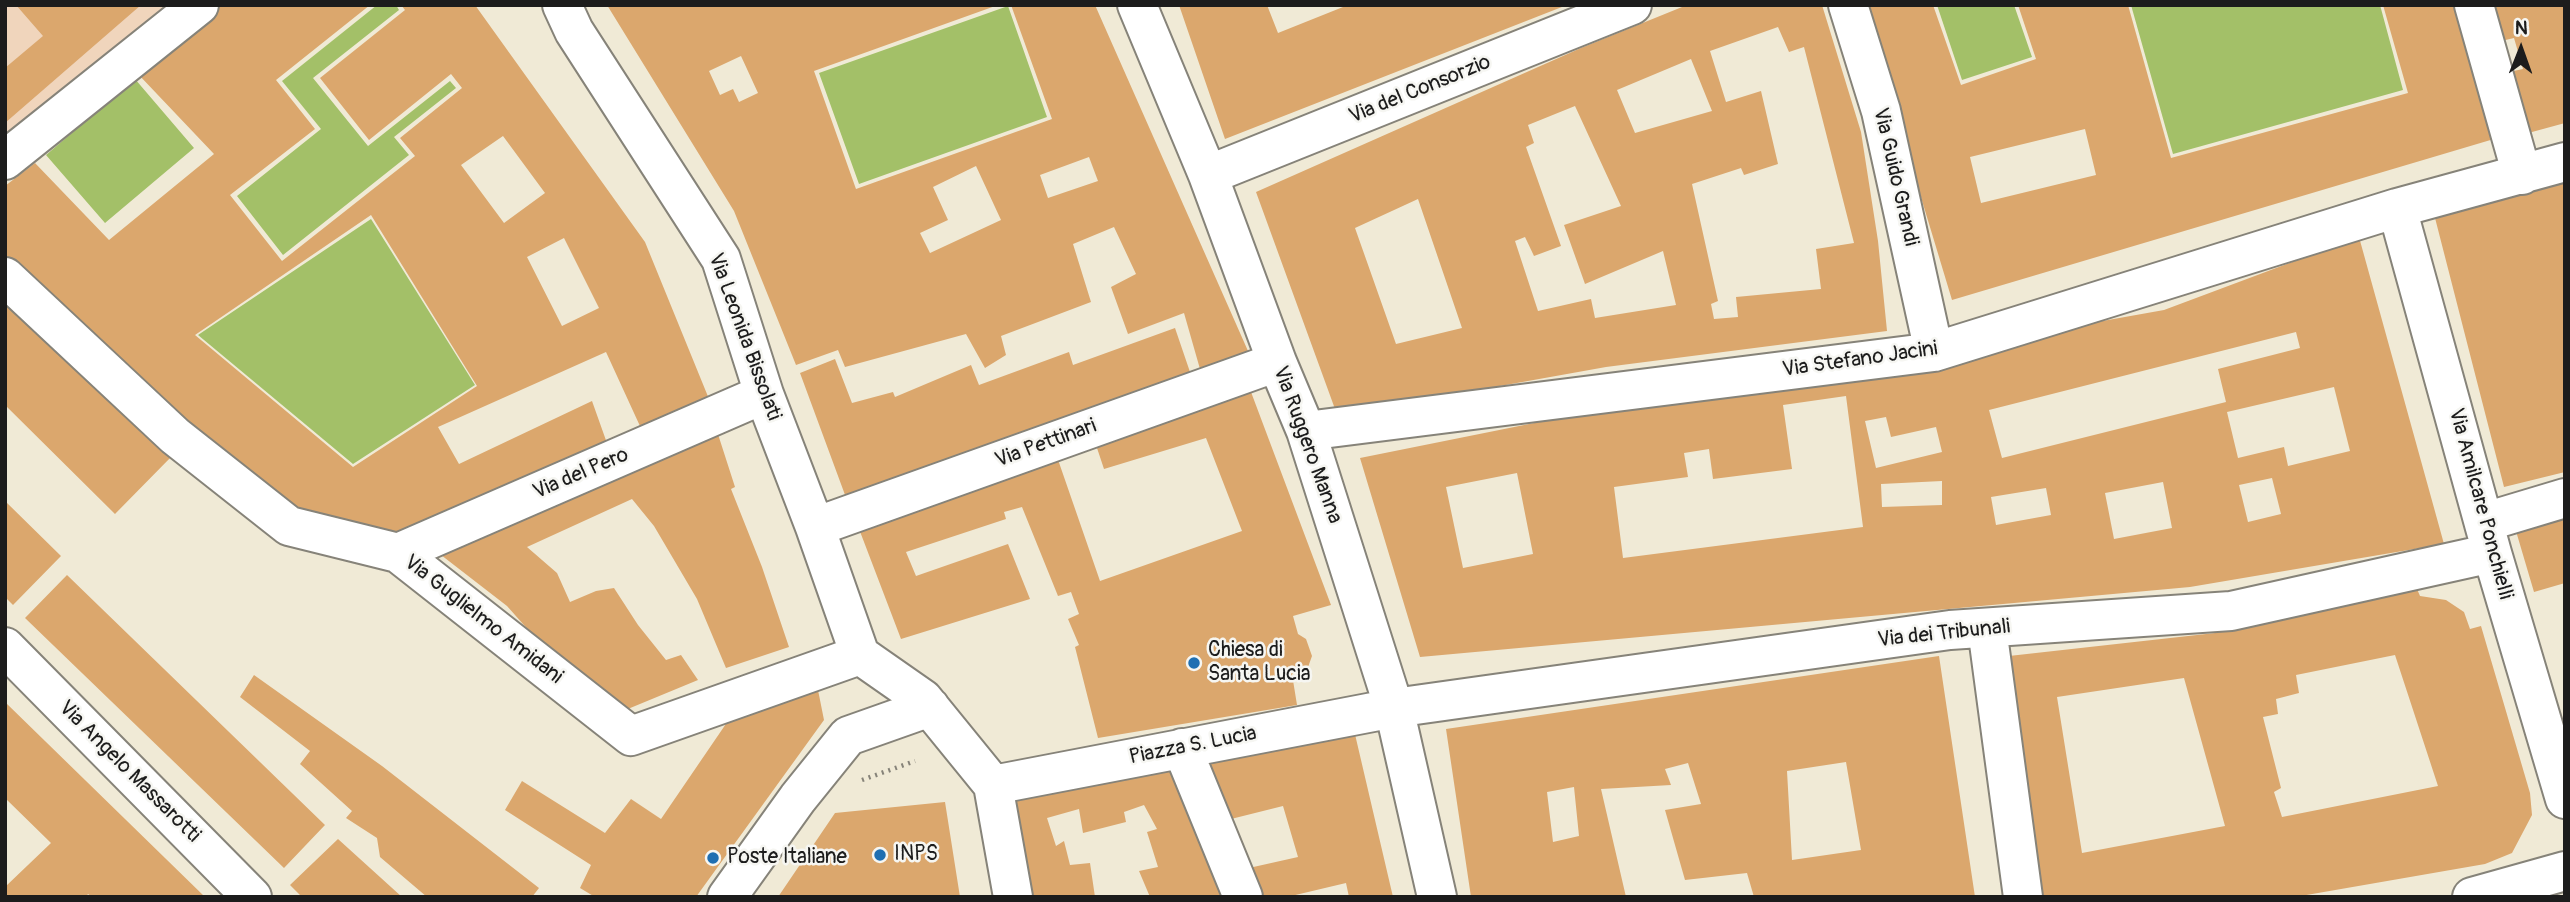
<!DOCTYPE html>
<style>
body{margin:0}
#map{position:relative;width:2570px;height:902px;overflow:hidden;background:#f0ead6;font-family:Pangolin,sans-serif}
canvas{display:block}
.frame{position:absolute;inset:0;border:7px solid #1c1c1c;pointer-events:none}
.north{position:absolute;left:2486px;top:14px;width:70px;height:70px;-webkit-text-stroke:5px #f6f6f2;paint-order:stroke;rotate:1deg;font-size:19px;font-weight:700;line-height:28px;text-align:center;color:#1c1c1c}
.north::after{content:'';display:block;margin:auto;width:24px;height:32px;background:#1c1c1c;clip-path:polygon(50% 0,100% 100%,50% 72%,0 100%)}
</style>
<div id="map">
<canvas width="2570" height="902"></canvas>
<div class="frame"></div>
<div class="north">N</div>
</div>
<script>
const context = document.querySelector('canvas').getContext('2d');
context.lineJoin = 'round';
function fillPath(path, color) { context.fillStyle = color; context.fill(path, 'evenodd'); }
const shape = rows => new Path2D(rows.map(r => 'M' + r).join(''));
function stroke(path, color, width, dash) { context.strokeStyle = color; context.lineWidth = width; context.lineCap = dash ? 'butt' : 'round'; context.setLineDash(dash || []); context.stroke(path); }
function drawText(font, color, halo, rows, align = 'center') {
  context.font = font + ' Pangolin,sans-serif'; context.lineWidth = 5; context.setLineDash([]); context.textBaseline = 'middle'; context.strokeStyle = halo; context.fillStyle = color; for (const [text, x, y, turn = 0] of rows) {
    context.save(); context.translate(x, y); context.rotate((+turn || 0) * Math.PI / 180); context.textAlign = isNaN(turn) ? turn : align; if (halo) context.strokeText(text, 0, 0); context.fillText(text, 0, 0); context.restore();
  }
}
fillPath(shape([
 [5,5,172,5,5,146]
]), '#f0d5bc');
fillPath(shape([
 [377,5,396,5,399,10,313,78,368,146,450,81,456,88,394,137,409,155,283,255,237,196,321,129,282,81],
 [1937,5,2014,5,2032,57,1962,80],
 [2131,5,2380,5,2403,90,2173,154],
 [1008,6,1047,117,859,184,819,73],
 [135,79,194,148,105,223,46,155],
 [371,219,475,385,353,464,198,335]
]), '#a3c068');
fillPath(shape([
 [16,5,141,5,5,123,5,68,43,36],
 [220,5,370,5,276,80,315,129,230,195,282,261,415,156,400,138,462,88,451,74,369,140,320,78,405,10,401,5,475,5,645,242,709,399,645,437,606,352,438,427,459,464,592,401,608,446,409,540,318,522,154,405,5,258,5,186,35,163,109,240,214,154,138,74],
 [503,136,545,193,504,223,461,165],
 [371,215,477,386,353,467,195,335],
 [564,238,599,308,562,326,527,257],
 [607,5,998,5,814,71,856,189,1052,119,1011,5,1095,5,1248,351,1202,376,1184,313,1128,334,1111,287,1136,274,1114,227,1073,244,1091,302,1001,336,1006,355,985,368,966,334,845,367,838,350,796,365,734,211],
 [741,56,758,93,739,102,733,89,720,95,709,71],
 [1089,157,1098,181,1048,198,1040,175],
 [976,166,1001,220,930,253,920,233,948,220,933,187],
 [1179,5,1267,5,1278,33,1348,5,1567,5,1225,139],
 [1687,5,1822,5,1861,132,1878,241,1887,331,1606,367,1461,393,1339,420,1256,192,1581,48],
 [1778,27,1789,52,1804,47,1854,243,1816,249,1821,289,1736,297,1738,317,1714,319,1711,304,1718,301,1692,184,1741,168,1744,175,1778,164,1761,91,1726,102,1710,51],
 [1691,59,1712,111,1635,133,1617,90],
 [1575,106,1621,206,1564,225,1585,284,1663,251,1676,305,1595,318,1591,299,1538,311,1515,241,1525,237,1534,256,1561,246,1526,147,1534,143,1528,125],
 [1418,199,1462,328,1396,344,1355,228],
 [1863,5,1933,5,1961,85,2036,59,2018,5,2128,5,2171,158,2408,93,2383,5,2464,5,2504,136,1952,300],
 [2085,129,2096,175,1981,203,1970,157],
 [2487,5,2565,5,2565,123,2521,135,2504,73,2523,69,2514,38,2497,42],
 [2565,181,2565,472,2504,487,2434,214],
 [2359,237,2444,544,2190,587,1420,657,1360,458,1549,420,2164,310],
 [2296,332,2300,348,2218,369,2226,402,2002,458,1989,410],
 [2334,387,2350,451,2288,466,2284,447,2238,458,2227,412],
 [1846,396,1863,527,1623,558,1614,487,1688,477,1684,453,1709,449,1713,479,1792,469,1783,405],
 [1886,417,1891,437,1936,427,1942,452,1876,468,1865,421],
 [1517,473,1533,554,1463,568,1446,487],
 [2272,478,2281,514,2248,522,2239,485],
 [1942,481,1942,505,1882,507,1881,484],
 [2163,482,2172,528,2114,539,2105,493],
 [2046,488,2051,515,1996,525,1991,497],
 [5,290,173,455,115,514,5,405],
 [1175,328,1190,372,848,503,800,373,835,359,852,403,893,392,895,397,971,365,979,385,1069,352,1073,365],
 [1248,384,1331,605,1293,616,1298,634,1306,639,1312,656,1307,670,1292,674,1297,705,1098,738,1075,647,1079,645,1068,619,1079,614,1071,592,1058,596,1022,507,1004,512,1006,519,906,552,916,576,1008,544,1030,599,901,639,856,521,1055,451,1100,581,1242,531,1206,438,1104,469,1094,439],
 [716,428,735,487,731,489,762,567,789,647,726,668,697,599,654,526,632,499,527,547,557,573,570,602,596,591,614,588,638,625,666,660,681,655,698,680,623,711,531,633,507,606,432,548],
 [5,501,61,556,13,605,5,597],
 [2565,506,2565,583,2534,592,2513,521],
 [67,575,325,825,284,868,25,618],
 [2417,589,2420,596,2446,600,2464,612,2470,629,2481,626,2530,793,2532,815,2512,853,2485,864,2295,897,2042,897,2000,657,2215,633,2224,625],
 [2395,655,2438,786,2282,817,2274,792,2281,788,2263,717,2278,714,2276,699,2299,693,2296,675],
 [2184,678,2225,826,2082,853,2057,697],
 [1939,656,1975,897,1754,897,1747,873,1685,880,1665,810,1701,804,1688,763,1665,769,1671,785,1601,789,1626,897,1471,897,1446,729],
 [1846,762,1861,850,1792,860,1787,771],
 [1574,787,1579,836,1553,842,1547,792],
 [254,675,382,766,539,888,532,897,427,897,380,857,377,838,346,818,352,811,300,764,310,751,240,697],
 [816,680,824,720,696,897,595,897,580,888,591,865,505,810,522,781,605,833,631,799,661,819,732,715],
 [5,702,205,897,92,897,88,894,86,897,5,897,5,887,51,843,5,798],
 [1354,730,1393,897,1349,897,1346,883,1287,897,1251,897,1240,870,1298,857,1283,806,1223,821,1205,764],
 [1176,759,1229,897,1150,897,1139,871,1158,867,1147,832,1157,829,1144,805,1124,812,1126,822,1083,833,1079,809,1047,818,1056,846,1064,841,1070,865,1090,863,1095,897,1024,897,1010,792],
 [945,802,960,897,778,897,835,813],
 [338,839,402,897,302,897,290,885]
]), '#dba76d');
const street = shape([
 [562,5,574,31,721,259,764,394,815,527,860,655],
 [1137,5,1208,175,1277,362,1306,431,1394,708,1437,897],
 [1848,5,1881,111,1934,352],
 [2474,5,2522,175],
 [5,160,199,5],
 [1208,175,1632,5],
 [2397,208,2492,553,2565,799],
 [5,277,175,436,289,526,398,553,631,736,860,655],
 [1306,431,1934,352,2397,208,2565,162],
 [2485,522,2565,498],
 [815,527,1277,362],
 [398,553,764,394],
 [1987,628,2023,897],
 [860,655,923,699,993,785,1013,897],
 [1182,748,1243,897],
 [993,785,1394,708,1950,630,2231,611,2492,553],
 [727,897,798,798,848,736,930,707],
 [2472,897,2565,871]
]);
const secondary = shape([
 [5,647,252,897]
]);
stroke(street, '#868379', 42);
stroke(secondary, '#868379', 42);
stroke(shape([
 [862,780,915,761]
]), '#868379', 4.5, [2, 5]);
stroke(street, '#fff', 38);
stroke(secondary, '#fff', 38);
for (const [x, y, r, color] of [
 [1194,663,7,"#1f6fb2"],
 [880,855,7,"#1f6fb2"],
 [713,858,7,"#1f6fb2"]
]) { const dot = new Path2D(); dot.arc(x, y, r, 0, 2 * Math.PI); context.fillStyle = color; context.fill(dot); stroke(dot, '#f6f6f2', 2.5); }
drawText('21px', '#1c1c1c', '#f6f6f2', [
 ["Via del Consorzio",1420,90,-22],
 ["Via Guido Grandi",1895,177,77],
 ["Via Leonida Bissolati",744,337,70],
 ["Via Stefano Jacini",1860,360,-8],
 ["Via Pettinari",1046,444,-20],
 ["Via Ruggero Manna",1307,445,70],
 ["Via del Pero",581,474,-23],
 ["Via Amilcare Ponchielli",2480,504,75],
 ["Via Guglielmo Amidani",483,620,38],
 ["Via dei Tribunali",1944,634,-6],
 ["Piazza S. Lucia",1193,746,-11],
 ["Via Angelo Massarotti",129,772,45]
]);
drawText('21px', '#1c1c1c', '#f6f6f2', [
 ["Chiesa di",1208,651],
 ["Santa Lucia",1208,675],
 ["INPS",894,855],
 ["Poste Italiane",727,858]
], 'left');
</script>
